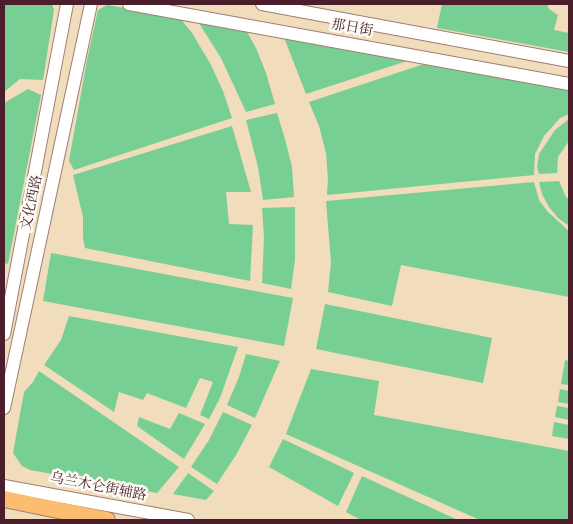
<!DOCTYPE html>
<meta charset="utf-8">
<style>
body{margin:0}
#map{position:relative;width:573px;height:524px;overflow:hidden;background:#f1dcbb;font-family:Vollkorn,serif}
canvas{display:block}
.frame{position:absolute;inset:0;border:5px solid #4a1f2b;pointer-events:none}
</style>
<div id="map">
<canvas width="573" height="524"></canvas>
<div class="frame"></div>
</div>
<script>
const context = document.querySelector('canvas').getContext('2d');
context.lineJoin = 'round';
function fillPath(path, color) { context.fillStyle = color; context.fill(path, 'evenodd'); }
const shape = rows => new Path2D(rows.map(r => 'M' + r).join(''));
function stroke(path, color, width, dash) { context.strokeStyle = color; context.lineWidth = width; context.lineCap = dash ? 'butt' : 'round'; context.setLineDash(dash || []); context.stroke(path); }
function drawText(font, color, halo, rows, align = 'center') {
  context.font = font + ' Vollkorn,"Noto Serif SC",serif'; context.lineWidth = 5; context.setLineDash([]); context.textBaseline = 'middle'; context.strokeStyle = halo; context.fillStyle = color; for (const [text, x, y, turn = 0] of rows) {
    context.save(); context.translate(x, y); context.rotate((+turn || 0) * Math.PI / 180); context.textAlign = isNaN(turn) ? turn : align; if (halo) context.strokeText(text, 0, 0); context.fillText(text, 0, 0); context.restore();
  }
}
fillPath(shape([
 [4,4,52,4,54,10,43,80,20,79,4,92],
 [442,4,547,4,549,9,558,15,554,30,569,33,569,52,437,28],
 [107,5,179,17,192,33,210,63,223,91,232,118,74,170,69,161,87,60,98,10],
 [197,20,246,30,256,48,266,73,275,104,246,112,221,58],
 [283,35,410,60,306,94],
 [430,62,569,88,569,114,560,118,544,136,535,154,534,175,327,195,328,179,326,153,319,126,309,102],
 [28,89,41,95,8,264,4,263,4,103],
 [277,113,285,139,292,167,294,197,263,200,258,167,246,120],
 [569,119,569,141,558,157,557,173,539,174,537,167,539,154,555,130],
 [232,126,251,192,226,192,229,224,253,225,250,281,85,248,83,238,83,217,73,175],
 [559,181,566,197,569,199,569,226,558,218,549,207,542,194,539,182],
 [534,182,539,200,548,212,569,231,569,297,401,265,392,306,328,292,331,262,326,201],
 [295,207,295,259,291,289,262,283,264,238,262,208],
 [51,253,293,298,284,346,43,301],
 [325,304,492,338,483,383,316,349],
 [69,316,238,347,220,398,209,419,200,415,213,382,200,378,186,408,147,393,143,400,119,392,114,412,44,365,61,340],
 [246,354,280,361,255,418,227,405,239,377],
 [565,360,569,361,569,385,561,384],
 [311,369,379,381,374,415,569,451,569,520,480,520,286,434],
 [39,371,179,467,157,493,30,470,22,466,13,453,24,392,33,382],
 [560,389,569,391,569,404,558,402],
 [557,406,569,408,569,420,555,417],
 [223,412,252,425,236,455,217,484,191,467,209,440],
 [179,413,205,424,184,459,137,426,139,417,170,429],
 [554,422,569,425,569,439,552,436],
 [283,439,354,473,338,506,269,467],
 [188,473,214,491,206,500,173,494],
 [362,476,458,520,361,520,346,512]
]), '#78cf93');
const minor = shape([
 [129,4,569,84],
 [262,4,569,61],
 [4,334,67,4],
 [4,408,91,4],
 [4,486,188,520]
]);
const major = shape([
 [4,499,107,520]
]);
stroke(minor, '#9e7e73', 14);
stroke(major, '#9e7e73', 18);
stroke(minor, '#fff', 12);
stroke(major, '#fcbd6f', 16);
drawText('14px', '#4a1f2b', '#fdfcf7', [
 ["那日街",352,29,10],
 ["文化西路",33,203,-78],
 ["乌兰木仑街辅路",98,488,11]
]);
</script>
